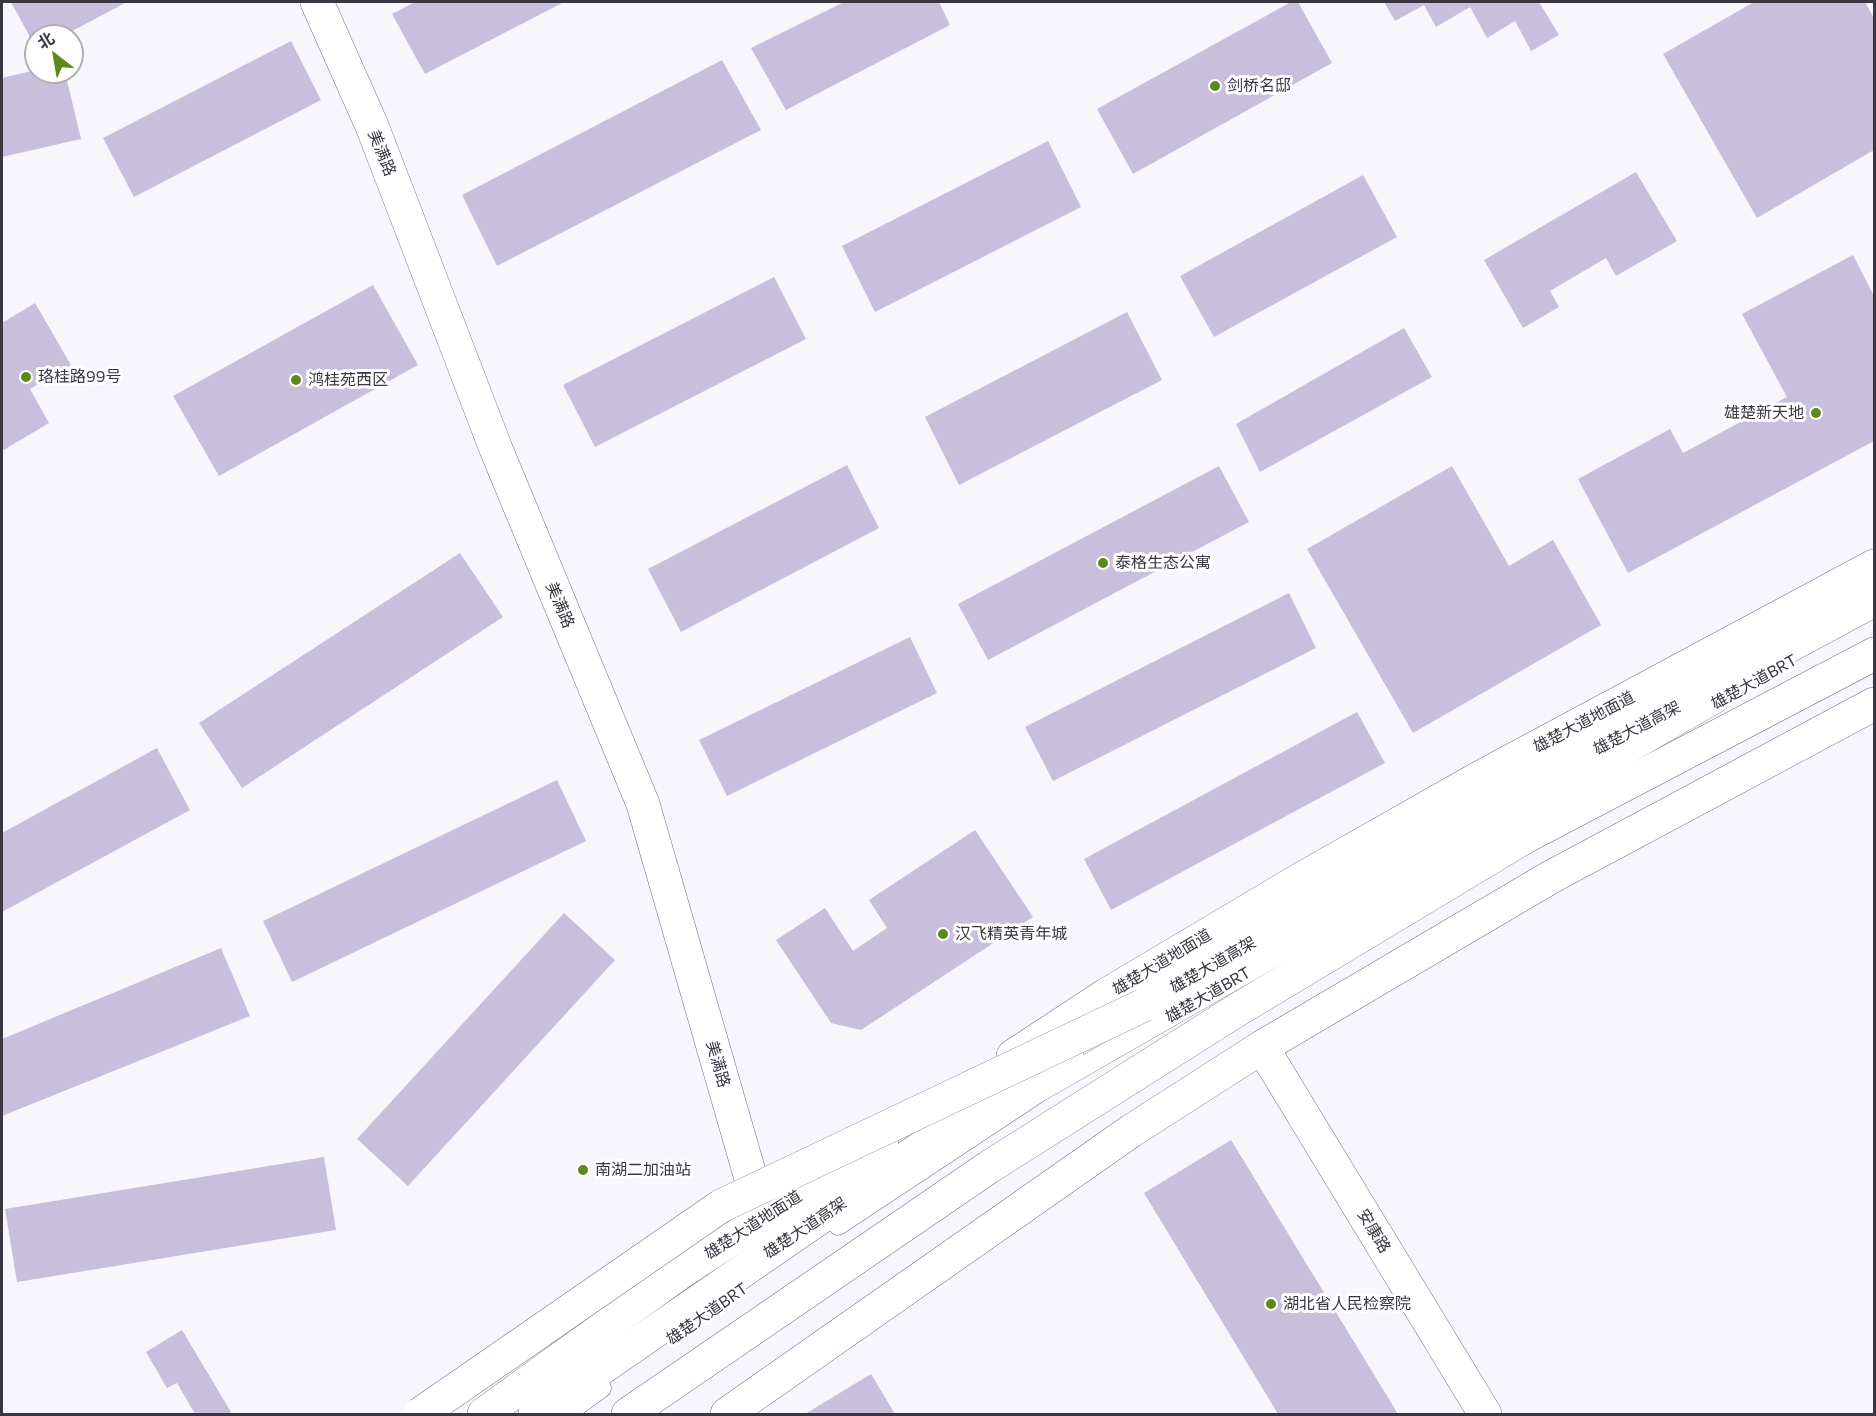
<!DOCTYPE html>
<meta charset="utf-8">
<style>
body{margin:0}
#map{position:relative;width:1876px;height:1416px;overflow:hidden;background:#f7f6fc;font-family:Commissioner,"Noto Sans SC",sans-serif}
canvas{display:block}
.frame{position:absolute;inset:0;border:3px solid #3a3642;pointer-events:none}
.north{position:absolute;left:24px;top:24px;width:60px;height:60px;box-sizing:border-box;background:#fff;border:2px solid #b0afb3;border-radius:50%;rotate:329deg;font-size:16px;font-weight:700;line-height:24px;text-align:center;color:#3a3642}
.north::after{content:'';display:block;margin:auto;width:21px;height:27px;background:#5c8919;clip-path:polygon(50% 0,100% 100%,50% 72%,0 100%)}
</style>
<div id="map">
<canvas width="1876" height="1416"></canvas>
<div class="frame"></div>
<div class="north">北</div>
</div>
<script>
const context = document.querySelector('canvas').getContext('2d');
context.lineJoin = 'round';
function fillPath(path, color) { context.fillStyle = color; context.fill(path, 'evenodd'); }
const shape = rows => new Path2D(rows.map(r => 'M' + r).join(''));
function stroke(path, color, width, dash) { context.strokeStyle = color; context.lineWidth = width; context.lineCap = dash ? 'butt' : 'round'; context.setLineDash(dash || []); context.stroke(path); }
function drawText(font, color, halo, rows, align = 'center') {
  context.font = font + ' Commissioner,"Noto Sans SC",sans-serif'; context.lineWidth = 6; context.setLineDash([]); context.textBaseline = 'middle'; context.strokeStyle = halo; context.fillStyle = color; for (const [text, x, y, turn = 0] of rows) {
    context.save(); context.translate(x, y); context.rotate((+turn || 0) * Math.PI / 180); context.textAlign = isNaN(turn) ? turn : align; if (halo) context.strokeText(text, 0, 0); context.fillText(text, 0, 0); context.restore();
  }
}
fillPath(shape([
 [11,2,127,2,63,36,36,36,36,48],
 [415,2,564,2,425,74,392,14],
 [844,2,939,2,950,25,786,110,751,48],
 [1291,2,1298,2,1332,63,1133,174,1097,109],
 [1384,2,1539,2,1559,35,1531,51,1515,21,1487,38,1470,7,1436,27,1424,5,1395,21],
 [1754,2,1865,2,1874,18,1874,150,1757,218,1663,54],
 [291,41,321,100,134,197,103,138],
 [722,60,761,130,497,266,462,195],
 [36,70,36,72,65,72,81,139,2,157,2,78],
 [1048,141,1081,207,875,312,842,246],
 [1636,172,1677,241,1616,276,1606,258,1550,291,1559,307,1523,328,1484,260],
 [1363,175,1397,237,1214,337,1180,276],
 [1853,255,1874,296,1874,441,1628,573,1578,479,1670,429,1683,453,1787,397,1742,314],
 [774,277,806,339,595,447,563,385],
 [373,285,418,365,219,476,173,396],
 [35,303,71,365,30,389,49,423,2,451,2,323],
 [1127,312,1162,380,959,485,925,417],
 [1404,328,1432,377,1260,472,1236,424],
 [847,465,879,528,681,632,648,569],
 [1219,466,1249,522,988,660,958,604],
 [1452,466,1509,566,1553,540,1601,625,1413,733,1307,549],
 [460,553,503,617,242,788,199,723],
 [1289,593,1316,648,1053,781,1025,727],
 [910,637,937,693,727,796,699,740],
 [1357,712,1385,763,1111,910,1084,859],
 [157,748,190,810,2,912,2,833],
 [557,780,586,841,292,982,263,921],
 [975,830,1033,917,861,1030,831,1023,776,940,825,908,853,951,887,928,869,900],
 [564,913,615,960,408,1186,357,1139],
 [221,948,250,1016,2,1116,2,1039],
 [1231,1140,1398,1414,1278,1414,1144,1193],
 [324,1157,336,1230,17,1282,5,1209],
 [182,1330,231,1412,228,1414,195,1414,177,1383,167,1388,146,1352],
 [871,1374,895,1414,805,1414]
]), '#c7bfdc');
const service = shape([
 [838,1225,1039,1092,1718,702],
 [565,1414,601,1388]
]);
const minor = shape([
 [317,2,372,126,496,449,643,804,752,1182,756,1218],
 [1262,1047,1485,1414]
]);
const primary = shape([
 [1013,1056,1106,995,1301,879,1479,778,1874,566],
 [484,1414,678,1274,882,1141],
 [727,1414,1131,1131,1262,1047,1551,877,1874,704]
]);
const trunk = shape([
 [1121,1019,1499,802,1874,600],
 [535,1414,950,1128,1067,1054],
 [628,1414,989,1167,1237,1010,1525,837,1874,654]
]);
stroke(service, '#776f89', 21);
stroke(minor, '#776f89', 34);
stroke(primary, '#776f89', 34);
stroke(trunk, '#776f89', 34);
stroke(service, '#fff', 20);
stroke(minor, '#fff', 33);
stroke(primary, '#fff', 33);
stroke(trunk, '#fff', 33);
const trunkBridge = shape([
 [420,1414,721,1206,1144,1005]
]);
stroke(trunkBridge, '#776f89', 34, []);
stroke(trunkBridge, '#fff', 33);
for (const [x, y, r, color] of [
 [1215,86,6,"#5c8919"],
 [26,377,6,"#5c8919"],
 [296,380,6,"#5c8919"],
 [1816,413,6,"#5c8919"],
 [1103,563,6,"#5c8919"],
 [943,934,6,"#5c8919"],
 [583,1170,6,"#5c8919"],
 [1271,1304,6,"#5c8919"]
]) { const dot = new Path2D(); dot.arc(x, y, r, 0, 2 * Math.PI); context.fillStyle = color; context.fill(dot); stroke(dot, '#fff', 2); }
drawText('16px', '#3a3642', '#fff', [
 ["剑桥名邸",1227,86],
 ["珞桂路99号",38,377],
 ["鸿桂苑西区",308,380],
 ["雄楚新天地",1804,413,"right"],
 ["泰格生态公寓",1115,563],
 ["汉飞精英青年城",955,934],
 ["南湖二加油站",595,1170],
 ["湖北省人民检察院",1283,1304]
], 'left');
drawText('16px', '#3a3642', '#fff', [
 ["美满路",382,153,68],
 ["美满路",560,605,67],
 ["雄楚大道BRT",1754,682,-29],
 ["雄楚大道地面道",1584,722,-28],
 ["雄楚大道高架",1637,728,-28],
 ["雄楚大道地面道",1162,962,-31],
 ["雄楚大道高架",1213,965,-30],
 ["雄楚大道BRT",1208,995,-30],
 ["美满路",718,1064,74],
 ["雄楚大道地面道",753,1225,-33],
 ["雄楚大道高架",805,1228,-34],
 ["安康路",1374,1231,59],
 ["雄楚大道BRT",707,1314,-35]
]);
</script>
